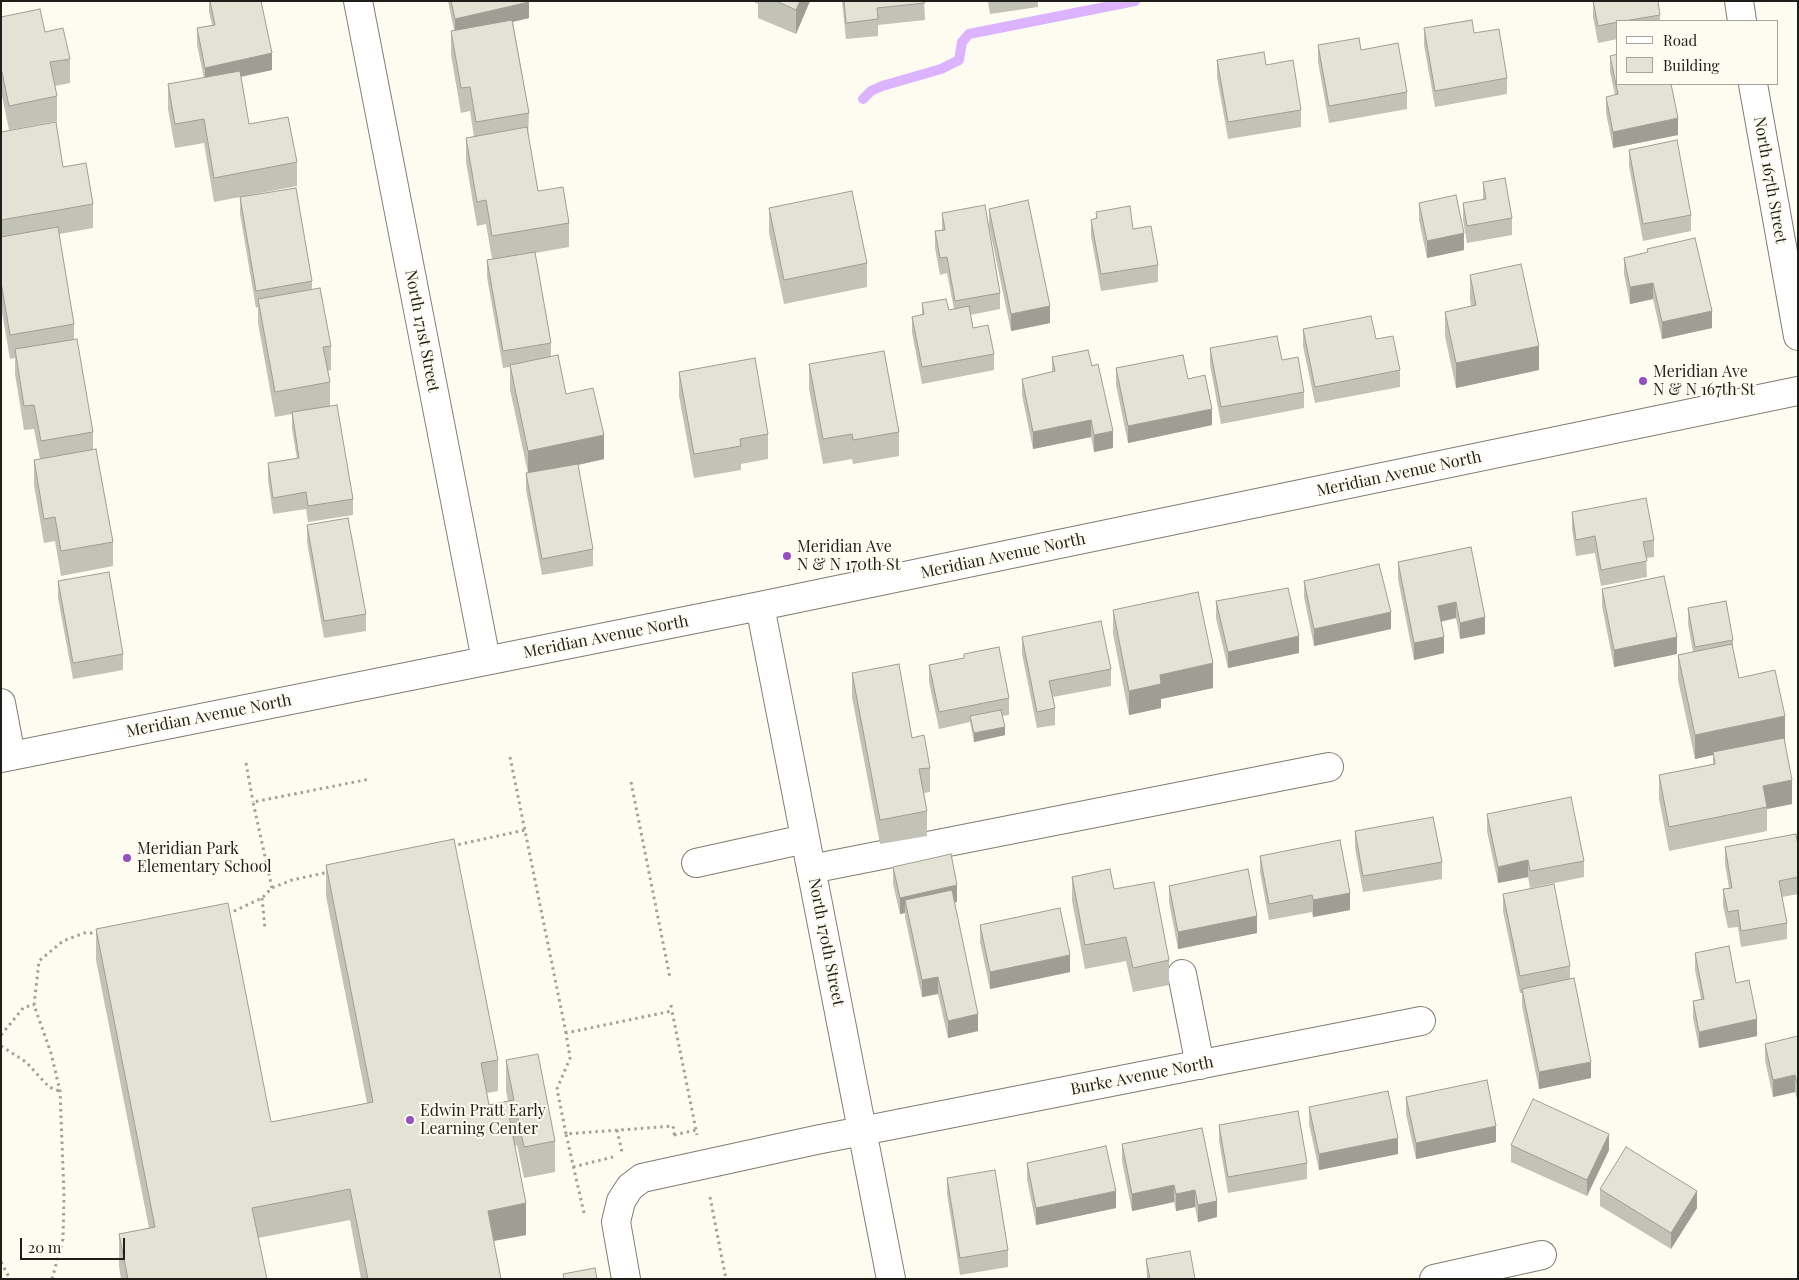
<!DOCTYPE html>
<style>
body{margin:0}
#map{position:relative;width:1799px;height:1280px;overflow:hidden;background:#fefcf0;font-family:"Playfair Display",serif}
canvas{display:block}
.frame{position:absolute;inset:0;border:2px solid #1f1f1a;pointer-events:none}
.legend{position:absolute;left:1616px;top:20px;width:162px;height:65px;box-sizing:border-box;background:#fefcf0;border:1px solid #a5a49a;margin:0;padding:6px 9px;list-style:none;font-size:15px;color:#1f1f1a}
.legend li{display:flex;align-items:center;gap:10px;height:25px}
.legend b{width:25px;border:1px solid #a5a49a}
.scale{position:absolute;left:20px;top:1238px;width:105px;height:22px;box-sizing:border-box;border:2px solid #1f1f1a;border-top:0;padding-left:6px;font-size:15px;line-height:18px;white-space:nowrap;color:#1f1f1a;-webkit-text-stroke:4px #fefcf0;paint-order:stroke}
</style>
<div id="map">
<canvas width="1799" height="1280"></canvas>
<div class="frame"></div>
<ul class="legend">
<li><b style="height:6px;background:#fff"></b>Road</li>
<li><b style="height:14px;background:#e3e2d5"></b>Building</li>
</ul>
<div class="scale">20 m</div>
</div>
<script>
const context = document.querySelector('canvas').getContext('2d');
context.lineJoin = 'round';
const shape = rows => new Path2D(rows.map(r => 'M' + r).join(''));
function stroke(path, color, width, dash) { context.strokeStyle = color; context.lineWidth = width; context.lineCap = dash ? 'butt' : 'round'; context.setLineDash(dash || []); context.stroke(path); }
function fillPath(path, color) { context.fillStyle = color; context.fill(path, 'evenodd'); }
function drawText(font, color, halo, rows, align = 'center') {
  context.font = font + ' "Playfair Display",serif'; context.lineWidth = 4; context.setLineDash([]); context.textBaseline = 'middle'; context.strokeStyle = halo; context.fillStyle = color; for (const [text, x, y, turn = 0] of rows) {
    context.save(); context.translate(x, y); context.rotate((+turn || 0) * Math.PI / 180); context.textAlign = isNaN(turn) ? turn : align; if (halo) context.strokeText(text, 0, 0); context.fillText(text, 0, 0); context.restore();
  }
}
stroke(shape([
 [863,99,871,91,882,86,941,69,959,60,962,42,969,34,1135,1]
]), '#dcb3fe', 10);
const minor = shape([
 [358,1,486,660],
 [1739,1,1742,21],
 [1753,84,1798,336],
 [760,606,891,1279],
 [1,703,11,756],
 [1,758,760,606,1798,391],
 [696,863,805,839],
 [811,869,1329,767],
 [1182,974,1200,1065],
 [626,1279,616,1222,621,1201,630,1187,642,1178,816,1140,1421,1021],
 [1434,1279,1542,1255]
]);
stroke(minor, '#7f7d72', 30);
stroke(shape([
 [510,757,566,1033],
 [246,763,253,802],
 [631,782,670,978],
 [452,846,525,830],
 [272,888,253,802,370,779],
 [262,898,265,929],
 [228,914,262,898,272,888,292,880,329,872],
 [671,1005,672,1011],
 [1,1035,24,1007,34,1005],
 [1,1046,26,1062,49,1087,59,1091],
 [617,1130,622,1152],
 [566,1134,557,1089,570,1058,566,1033,672,1011,697,1135],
 [674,1135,696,1130],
 [573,1167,613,1157],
 [710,1197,726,1279],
 [584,1213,566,1134,673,1126,675,1139],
 [1,1262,10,1279],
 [52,1279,63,1239,64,1196,60,1091,51,1053,34,1005,39,961,63,941,84,933,99,933]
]), '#a2a198', 3, [2.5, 4]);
stroke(minor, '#fff', 28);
fillPath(shape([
 [209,1,261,1,272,70,241,77,249,124,297,162,297,186,214,202,204,143,175,148,168,109,168,84,204,78,197,45,197,28,212,25,209,12],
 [448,1,529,1,529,18,513,22,529,113,528,137,538,191,569,223,569,247,535,253,551,343,551,357,566,394,604,459,578,465,593,549,593,566,542,575,526,490,526,473,528,473,510,390,510,367,503,368,487,277,487,260,492,259,486,224,477,226,466,162,466,138,474,137,470,111,461,113,451,55,451,31,454,30],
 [752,1,810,1,796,34,758,18,758,4],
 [842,1,924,1,925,20,878,25,878,36,846,39],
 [988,1,1038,1,1038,7,990,14],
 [1593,1,1660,15,1660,21,1618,21,1618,39,1598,43,1593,17],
 [1,17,45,32,70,59,70,83,55,86,57,96,57,121,9,130,2,96],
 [1424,28,1474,33,1507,78,1507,94,1435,107,1424,45],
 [1318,45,1361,50,1407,92,1407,109,1329,123,1318,62],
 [1610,56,1678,135,1613,148,1606,113,1606,97,1615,95,1610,72],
 [1217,60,1266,65,1301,110,1301,127,1228,139,1217,77],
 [1,132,63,167,93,204,93,228,59,234,74,324,74,339,93,432,93,450,113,542,113,566,61,576,55,541,44,543,34,485,34,460,40,459,34,429,24,430,15,374,15,358,10,359,1,306],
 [1629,150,1691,215,1691,231,1643,241,1629,166],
 [1483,182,1512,218,1512,235,1467,243,1463,220,1463,203,1483,200],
 [240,197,312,281,312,289,331,346,331,370,328,371,330,382,330,406,353,499,353,515,308,522,306,509,273,514,268,480,268,463,297,459,292,429,292,414,275,417,258,323,258,307,256,308,240,214],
 [1419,203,1464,250,1427,258,1419,220],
 [769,208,867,263,867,287,784,304,769,233],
 [989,209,1050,323,1011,331,989,226],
 [1096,212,1158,265,1158,282,1101,291,1091,236,1091,220,1096,219],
 [942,213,1000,293,1000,309,970,315,973,328,994,354,994,370,922,384,912,333,912,317,922,315,922,303,949,310,954,309,947,273,940,275,935,248,935,231,942,230],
 [1647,249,1712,328,1662,339,1653,299,1630,304,1624,274,1624,258,1647,252],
 [1470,275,1539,370,1456,388,1445,336,1445,312,1471,306,1470,299],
 [1303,329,1376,339,1400,370,1400,387,1315,403,1303,346],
 [1210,348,1282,360,1304,392,1304,408,1221,424,1210,365],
 [1052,357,1113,448,1094,452,1091,437,1033,449,1022,395,1022,379,1052,372],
 [809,364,899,432,899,456,853,464,852,459,823,464,809,389],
 [1116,368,1188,379,1212,425,1128,443,1116,385],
 [679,372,768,434,768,459,741,464,741,470,694,478,679,396],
 [1572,512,1654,540,1654,557,1646,558,1647,577,1601,586,1595,553,1576,556,1572,529],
 [307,525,366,614,366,631,324,638,307,542],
 [1471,547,1485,634,1460,639,1456,618,1441,622,1444,653,1414,660,1398,579,1398,562],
 [58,581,123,654,123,670,73,679,58,598],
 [1304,581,1391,629,1314,646,1304,597],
 [1602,589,1677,654,1614,667,1602,606],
 [1216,601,1299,653,1228,668,1216,618],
 [1688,608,1733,640,1733,650,1739,678,1785,740,1792,804,1767,809,1767,831,1669,851,1659,799,1659,775,1713,764,1713,755,1695,759,1678,680,1678,655,1693,652,1688,624],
 [1113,610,1213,688,1161,699,1161,708,1129,715,1113,634],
 [1022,637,1111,669,1111,686,1053,697,1055,708,1055,725,1037,728,1022,654],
 [964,654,1009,698,1009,715,1002,716,1005,735,974,742,970,722,939,729,929,682,929,665,964,658],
 [852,673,912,738,930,768,930,792,924,793,927,811,927,836,880,844,852,697],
 [1487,814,1584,861,1584,877,1530,888,1528,877,1498,883,1487,831],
 [1355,831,1442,862,1442,879,1363,892,1355,848],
 [1798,846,1798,894,1782,897,1787,923,1787,939,1741,947,1738,927,1728,928,1723,906,1723,889,1729,888,1725,864,1725,847],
 [1260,856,1350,910,1313,917,1312,912,1269,920,1260,872],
 [326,865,498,1060,498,1091,487,1093,489,1105,508,1101,506,1091,506,1060,555,1141,555,1172,524,1178,517,1145,515,1146,526,1235,493,1241,501,1279,361,1279,350,1220,258,1238,267,1279,121,1279,119,1266,119,1234,149,1228,96,960,96,929,271,1122,367,1103,326,896],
 [893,867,957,902,954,902,978,1031,948,1038,938,994,922,997,905,917,905,913,900,914,893,884],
 [1072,877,1114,889,1169,960,1169,985,1133,992,1126,961,1085,969,1072,901],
 [1169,886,1257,933,1178,949,1169,902],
 [1503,894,1570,966,1570,979,1591,1078,1539,1089,1522,1006,1522,993,1520,993,1503,911],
 [980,925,1070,972,990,989,980,942],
 [1695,953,1757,1036,1699,1048,1693,1018,1693,1001,1701,999,1695,970],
 [1798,1036,1798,1103,1795,1092,1773,1097,1765,1060,1765,1044],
 [1406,1097,1496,1142,1416,1159,1406,1114],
 [1309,1107,1398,1154,1319,1170,1309,1124],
 [1219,1125,1307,1163,1307,1179,1228,1193,1219,1141],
 [1202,1128,1217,1217,1198,1222,1195,1207,1176,1211,1174,1202,1132,1211,1122,1161,1122,1144],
 [1511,1145,1609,1150,1587,1196,1511,1162],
 [1027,1163,1116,1208,1036,1225,1027,1179],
 [947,1178,1008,1250,1008,1267,960,1275,947,1194],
 [1600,1189,1697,1208,1671,1249,1600,1206],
 [1146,1259,1195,1279,1147,1279]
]), '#c3c2b7');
fillPath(shape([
 [800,1,810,1,796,34,796,10],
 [529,2,529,18,455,35,455,19],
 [272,53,272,70,205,84,205,68],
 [1,72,2,72,2,96,1,97],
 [1678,118,1678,135,1613,148,1613,132],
 [1464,233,1464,250,1427,258,1427,241],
 [1653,283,1653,299,1630,304,1630,287],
 [1050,306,1050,323,1011,331,1011,314],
 [1712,311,1712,328,1662,339,1662,322],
 [1539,346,1539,370,1456,388,1456,363],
 [1212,409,1212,425,1128,443,1128,426],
 [1091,420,1091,437,1033,449,1033,432],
 [1113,431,1113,448,1094,452,1094,435],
 [604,435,604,459,528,476,528,451],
 [1456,602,1456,618,1438,622,1438,606],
 [1391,612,1391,629,1314,646,1314,629],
 [1485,617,1485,634,1460,639,1460,623],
 [1299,636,1299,653,1228,668,1228,652],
 [1444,637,1444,653,1414,660,1414,643],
 [1677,637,1677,654,1614,667,1614,650],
 [1213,663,1213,688,1161,699,1161,708,1129,715,1129,691,1160,675],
 [1785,716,1785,740,1714,755,1713,752,1713,755,1695,759,1695,735],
 [1005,727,1005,735,974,742,974,733],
 [1792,780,1792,804,1767,809,1763,786],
 [1528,860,1528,877,1498,883,1498,867],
 [957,885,957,902,908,913,905,900,905,913,900,914,900,898],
 [1350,893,1350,910,1313,917,1313,900],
 [1257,916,1257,933,1178,949,1178,932],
 [1070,955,1070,972,990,989,990,972],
 [938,977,938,994,922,997,922,980],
 [978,1014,978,1031,948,1038,948,1021],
 [1757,1019,1757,1036,1699,1048,1699,1032],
 [1591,1062,1591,1078,1539,1089,1539,1072],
 [1795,1075,1795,1092,1773,1097,1773,1080],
 [1496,1126,1496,1142,1416,1159,1416,1143],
 [1609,1134,1609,1150,1587,1196,1587,1180],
 [1398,1138,1398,1154,1319,1170,1319,1154],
 [1174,1185,1174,1202,1132,1211,1132,1194],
 [1195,1190,1195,1207,1176,1211,1176,1194],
 [1116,1191,1116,1208,1036,1225,1036,1208],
 [1697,1191,1697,1208,1671,1249,1671,1233],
 [1217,1201,1217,1217,1198,1222,1198,1205],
 [526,1203,526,1235,488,1242,488,1211]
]), '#9f9e95');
const building = shape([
 [210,1,261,1,272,53,205,68,197,28,215,25,210,1],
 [451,1,529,1,529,2,455,19,451,1],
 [776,1,800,1,796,10,776,1],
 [844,1,924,1,925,3,877,8,878,19,846,23,844,1],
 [1593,1,1658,1,1660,15,1624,21,1618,21,1618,22,1598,26,1593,1],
 [40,9,45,32,63,28,70,59,50,62,57,96,9,106,2,72,1,72,1,17,40,9],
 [512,20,529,113,476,122,470,87,461,88,451,31,512,20],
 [1472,20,1474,33,1499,29,1507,78,1435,91,1424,28,1472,20],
 [1359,38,1361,50,1398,43,1407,92,1329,106,1318,45,1359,38],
 [1264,52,1266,65,1293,60,1301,110,1228,122,1217,60,1264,52],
 [1618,54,1618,84,1671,84,1678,118,1613,132,1606,97,1618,94,1610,56,1618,54],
 [240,71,249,124,288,117,297,162,214,178,204,119,175,124,168,84,240,71],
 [56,122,63,167,86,163,93,204,1,220,1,132,56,122],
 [527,127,538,191,563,187,569,223,492,236,486,200,477,202,466,138,527,127],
 [1677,140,1691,215,1643,224,1629,150,1677,140],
 [1505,178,1512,218,1467,226,1463,203,1486,199,1483,182,1505,178],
 [296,188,312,281,256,291,240,197,296,188],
 [852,191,867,263,784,280,769,208,852,191],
 [1456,195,1464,233,1427,241,1419,203,1456,195],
 [1028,200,1050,306,1011,314,989,209,1028,200],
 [985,205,1000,293,955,301,947,257,940,258,935,231,945,230,942,213,985,205],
 [1130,206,1133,229,1151,226,1158,265,1101,274,1091,220,1097,218,1096,212,1130,206],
 [58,227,74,324,10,335,1,282,1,237,58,227],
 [1695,238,1712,311,1662,322,1653,283,1630,287,1624,258,1648,252,1647,249,1695,238],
 [535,252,551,343,503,351,487,260,535,252],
 [1521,264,1539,346,1456,363,1445,312,1476,305,1470,275,1521,264],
 [320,288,331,346,323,347,330,382,275,392,258,299,320,288],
 [946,299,949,310,969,306,973,328,988,325,994,354,922,367,912,317,924,314,922,303,946,299],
 [1371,316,1376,339,1393,336,1400,370,1315,387,1303,329,1371,316],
 [1277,336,1282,360,1298,357,1304,392,1221,407,1210,348,1277,336],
 [77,339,93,432,41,441,34,405,24,406,15,349,77,339],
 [1088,350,1092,366,1098,364,1113,431,1094,435,1091,420,1033,432,1022,379,1055,371,1052,357,1088,350],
 [884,351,899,432,853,440,852,434,823,439,809,364,884,351],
 [558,355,566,394,593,388,604,435,528,451,510,365,558,355],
 [1183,355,1188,379,1205,375,1212,409,1128,426,1116,368,1183,355],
 [755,358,768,434,740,439,741,446,694,454,679,372,755,358],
 [337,405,353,499,308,506,306,492,273,498,268,463,299,458,292,412,337,405],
 [96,449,113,542,61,551,55,517,44,519,34,460,96,449],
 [578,464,593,549,542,559,526,473,578,464],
 [1646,498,1654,540,1643,542,1647,561,1601,570,1595,536,1576,540,1572,512,1646,498],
 [348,518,366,614,324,621,307,525,348,518],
 [1471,547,1485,617,1460,623,1456,602,1438,606,1444,637,1414,643,1398,562,1471,547],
 [1379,564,1391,612,1314,629,1304,581,1379,564],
 [109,572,123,654,73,663,58,581,109,572],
 [1664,576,1677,637,1614,650,1602,589,1664,576],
 [1288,588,1299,636,1228,652,1216,601,1288,588],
 [1198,592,1213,663,1160,675,1161,684,1129,691,1113,610,1198,592],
 [1726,601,1733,640,1695,647,1688,608,1726,601],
 [1101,621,1111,669,1049,681,1055,708,1037,712,1022,637,1101,621],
 [1732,644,1739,678,1775,670,1785,716,1695,735,1678,655,1732,644],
 [999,647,1009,698,939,712,929,665,964,658,964,654,999,647],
 [899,664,912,738,924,735,930,768,919,769,927,811,880,820,852,673,899,664],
 [1001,710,1005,727,974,733,970,716,1001,710],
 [1784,738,1792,780,1763,786,1767,807,1669,827,1659,775,1715,764,1713,752,1784,738],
 [1571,797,1584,861,1530,871,1528,860,1498,867,1487,814,1571,797],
 [1433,817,1442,862,1363,876,1355,831,1433,817],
 [1796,834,1798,846,1798,877,1779,881,1787,923,1741,931,1738,910,1728,912,1723,889,1732,888,1725,847,1796,834],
 [454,839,498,1060,481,1063,489,1105,514,1100,506,1060,538,1054,555,1141,524,1147,517,1114,509,1116,526,1203,488,1211,501,1279,368,1279,350,1189,252,1208,267,1279,128,1279,119,1234,155,1227,96,929,228,903,271,1122,373,1102,326,865,454,839],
 [1340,840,1350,893,1313,900,1312,895,1269,904,1260,856,1340,840],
 [951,854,957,885,900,898,893,867,951,854],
 [1110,869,1114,889,1154,882,1169,960,1133,968,1126,937,1085,945,1072,877,1110,869],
 [1248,869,1257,916,1178,932,1169,886,1248,869],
 [1554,884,1570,966,1520,976,1503,894,1554,884],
 [952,890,978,1014,948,1021,938,977,922,980,905,900,952,890],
 [1060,908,1070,955,990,972,980,925,1060,908],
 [1729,946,1736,983,1749,980,1757,1019,1699,1032,1693,1001,1704,999,1695,953,1729,946],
 [1574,978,1591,1062,1539,1072,1522,989,1574,978],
 [1798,1036,1798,1086,1795,1075,1773,1080,1765,1044,1798,1036],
 [1487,1080,1496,1126,1416,1143,1406,1097,1487,1080],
 [1388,1091,1398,1138,1319,1154,1309,1107,1388,1091],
 [1533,1099,1609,1134,1587,1180,1511,1145,1533,1099],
 [1298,1111,1307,1163,1228,1177,1219,1125,1298,1111],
 [1202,1128,1217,1201,1198,1205,1195,1190,1176,1194,1174,1185,1132,1194,1122,1144,1202,1128],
 [1106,1146,1116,1191,1036,1208,1027,1163,1106,1146],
 [1626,1147,1697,1191,1671,1233,1600,1189,1626,1147],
 [995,1170,1008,1250,960,1258,947,1178,995,1170],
 [1190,1251,1195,1279,1150,1279,1146,1259,1190,1251],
 [595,1268,597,1279,564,1279,563,1274,595,1268]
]);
fillPath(building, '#e3e2d5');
stroke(building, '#9f9e95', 1);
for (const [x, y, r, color] of [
 [1643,381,5,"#944fc3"],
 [787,556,5,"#944fc3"],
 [127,858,5,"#944fc3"],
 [410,1120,5,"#944fc3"]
]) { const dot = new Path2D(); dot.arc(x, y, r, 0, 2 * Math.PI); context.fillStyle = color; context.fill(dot); stroke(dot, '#fefcf0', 2); }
drawText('16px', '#1f1f1a', '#fefcf0', [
 ["North 167th Street",1770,180,80],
 ["North 171st Street",422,331,79],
 ["Meridian Avenue North",1399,474,-12],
 ["Meridian Avenue North",1003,556,-12],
 ["Meridian Avenue North",606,637,-11],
 ["Meridian Avenue North",209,716,-11],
 ["North 170th Street",826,942,79],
 ["Burke Avenue North",1142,1076,-11]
]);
drawText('16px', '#1f1f1a', '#fefcf0', [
 ["Meridian Ave",1653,372],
 ["N & N 167th St",1653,390],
 ["Meridian Ave",797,547],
 ["N & N 170th St",797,565],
 ["Meridian Park",137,849],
 ["Elementary School",137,867],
 ["Edwin Pratt Early",420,1111],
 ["Learning Center",420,1129]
], 'left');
</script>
